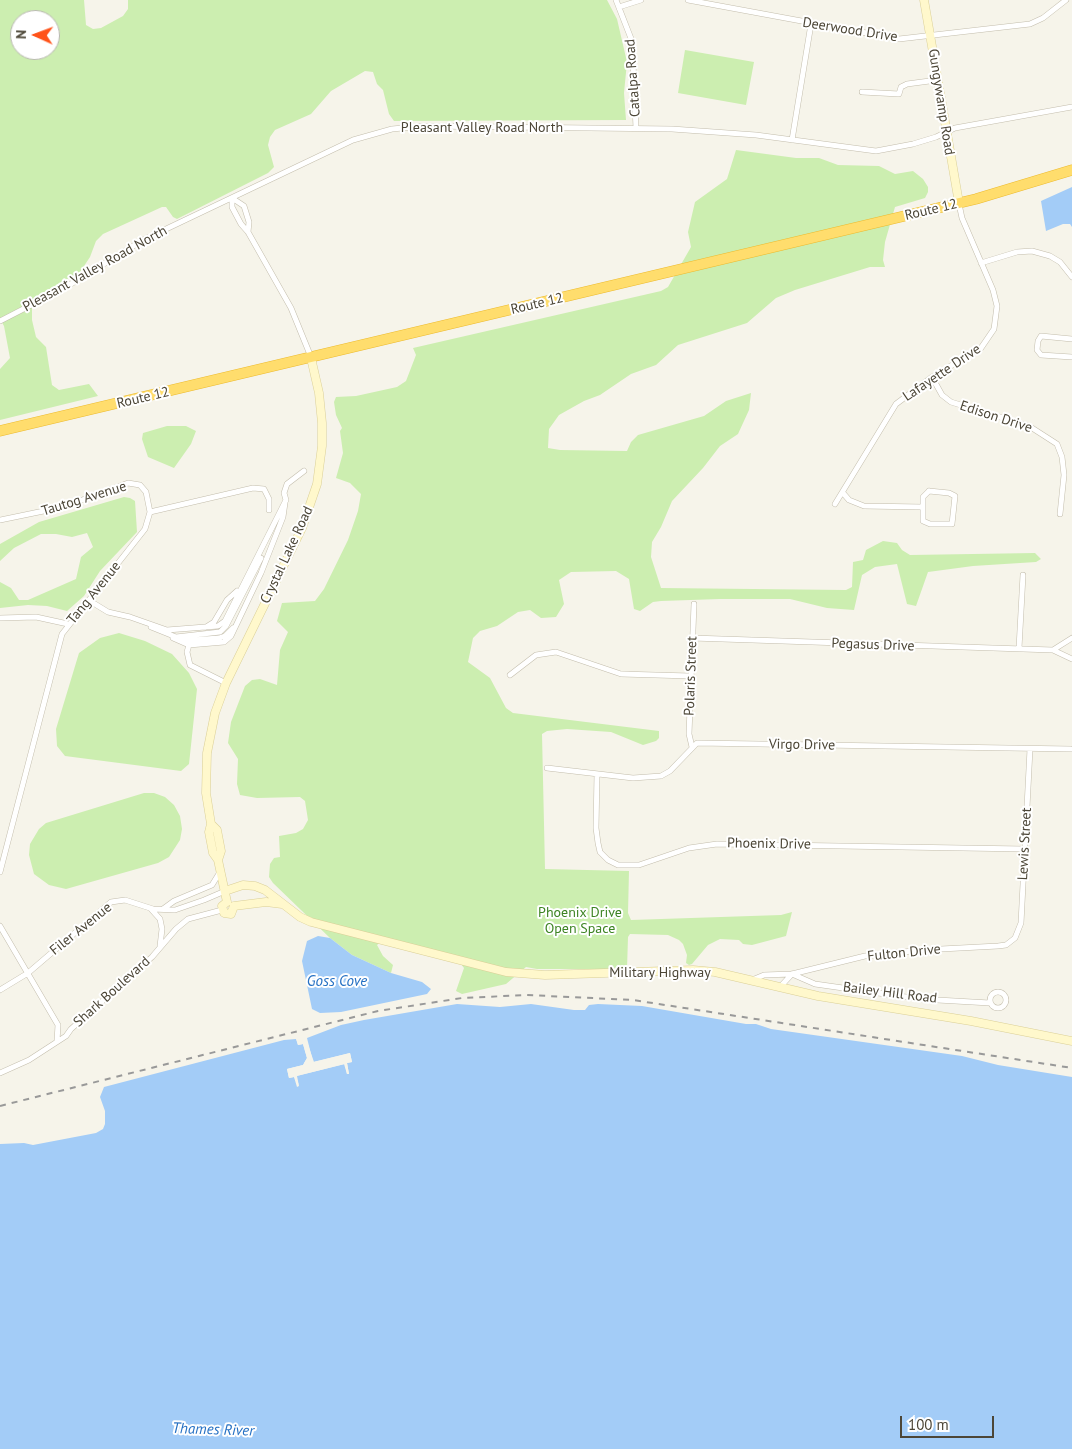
<!DOCTYPE html>
<style>
body{margin:0}
#map{position:relative;width:1072px;height:1449px;overflow:hidden;background:#f6f4ea;font-family:"PT Sans",sans-serif}
canvas{display:block}
.north{position:absolute;left:10px;top:10px;width:50px;height:50px;box-sizing:border-box;background:#fff;border:1px solid #b7b5af;border-radius:50%;rotate:272deg;font-size:14px;font-weight:700;line-height:20px;text-align:center;color:#4c4637}
.north::after{content:'';display:block;margin:auto;width:18px;height:22px;background:#ff5319;clip-path:polygon(50% 0,100% 100%,50% 72%,0 100%)}
.scale{position:absolute;left:900px;top:1416px;width:94px;height:22px;box-sizing:border-box;border:2px solid #4c4637;border-top:0;padding-left:6px;font-size:15px;line-height:18px;white-space:nowrap;color:#4c4637;-webkit-text-stroke:4px #fff;paint-order:stroke}
</style>
<div id="map">
<canvas width="1072" height="1449"></canvas>
<div class="north">N</div>
<div class="scale">100 m</div>
</div>
<script>
const context = document.querySelector('canvas').getContext('2d');
context.lineJoin = 'round';
function fillPath(path, color) { context.fillStyle = color; context.fill(path, 'evenodd'); }
const shape = rows => new Path2D(rows.map(r => 'M' + r).join(''));
function stroke(path, color, width, dash) { context.strokeStyle = color; context.lineWidth = width; context.lineCap = dash ? 'butt' : 'round'; context.setLineDash(dash || []); context.stroke(path); }
function drawText(font, color, halo, rows, align = 'center') {
  context.font = font + ' "PT Sans",sans-serif'; context.lineWidth = 4; context.setLineDash([]); context.textBaseline = 'middle'; context.strokeStyle = halo; context.fillStyle = color; for (const [text, x, y, turn = 0] of rows) {
    context.save(); context.translate(x, y); context.rotate((+turn || 0) * Math.PI / 180); context.textAlign = isNaN(turn) ? turn : align; if (halo) context.strokeText(text, 0, 0); context.fillText(text, 0, 0); context.restore();
  }
}
fillPath(shape([
 [0,0,84,0,86,25,93,29,101,28,123,16,128,9,128,0,607,0,617,19,627,62,624,93,626,120,394,121,389,114,383,90,377,84,373,72,365,71,331,91,311,114,275,130,270,137,268,145,274,167,268,173,177,219,173,217,166,207,162,207,103,234,96,241,90,257,80,272,37,296,32,302,32,320,36,337,46,347,52,385,59,390,89,384,98,396,0,420,0,369,10,358,4,326,0,319],
 [20,20,50,20,50,50,20,50],
 [685,50,754,62,746,105,678,93],
 [736,150,796,158,819,158,838,165,879,166,895,174,913,171,923,179,928,187,928,192,925,198,895,207,885,242,883,260,885,267,870,267,795,290,776,298,747,323,678,345,656,365,631,374,600,395,584,401,559,415,549,429,548,448,560,450,627,451,631,442,638,435,704,416,726,401,751,393,749,410,738,434,720,446,703,468,672,501,661,527,652,542,651,557,661,588,846,590,852,587,853,562,863,560,866,550,883,541,897,543,902,550,910,555,1035,553,1041,559,1036,562,973,566,928,572,916,606,907,604,897,564,875,567,862,575,854,610,827,608,790,599,720,599,661,601,653,602,640,611,634,609,629,579,616,571,571,572,559,580,564,604,556,617,541,618,530,610,518,612,497,626,480,631,473,638,468,662,490,678,506,708,513,713,659,731,659,738,656,741,643,745,611,732,567,729,547,731,542,734,545,869,629,871,628,913,631,920,781,915,792,912,786,936,752,945,743,944,739,940,720,939,708,945,692,964,689,965,686,963,687,955,683,944,679,940,668,935,630,934,628,937,627,969,537,969,526,967,506,984,462,994,456,991,464,968,455,956,385,938,377,945,383,956,393,965,391,973,352,955,330,938,273,883,269,877,270,864,274,858,280,857,279,836,296,833,303,829,308,820,305,801,300,797,257,798,240,795,237,784,238,759,228,743,231,722,245,686,252,680,260,679,277,685,280,650,288,632,277,621,282,603,315,601,324,589,348,540,358,511,361,494,350,483,336,478,343,453,340,431,342,428,336,415,334,402,336,397,356,396,397,387,406,381,416,355,413,348,661,291,668,287,691,247,688,232,695,202,727,179],
 [167,426,186,426,196,431,191,444,174,468,148,457,142,439,143,433],
 [124,497,130,498,135,501,137,532,100,571,84,596,67,611,47,606,28,605,0,608,0,582,11,588,19,600,28,600,76,579,81,557,93,547,87,533,72,537,56,534,41,534,14,548,0,561,0,544,39,522],
 [119,633,145,641,172,654,189,673,197,689,189,764,181,771,65,756,57,746,56,729,79,653,100,638],
 [144,793,154,793,165,797,174,805,180,816,182,829,180,840,169,857,158,863,66,889,49,885,34,874,29,855,30,844,39,829,46,823]
]), '#cceeb0');
fillPath(shape([
 [1072,187,1072,227,1070,224,1063,224,1046,231,1041,201],
 [318,936,330,938,352,955,391,973,422,982,431,989,427,994,341,1012,320,1013,312,1009,302,961,307,941],
 [457,1004,500,1007,531,1004,574,1010,585,1010,589,1005,598,1004,642,1006,746,1024,756,1024,771,1029,962,1056,998,1065,1072,1077,1072,1449,0,1449,0,1144,24,1143,33,1145,96,1133,103,1129,105,1124,105,1111,100,1097,104,1087,284,1040,296,1039,298,1045,303,1044,307,1058,303,1065,287,1069,289,1078,294,1077,299,1086,296,1076,345,1064,347,1074,349,1074,347,1063,352,1062,350,1053,313,1062,307,1038,341,1025,364,1020]
]), '#a3ccf7');
fillPath(shape([
 [305,1036,314,1062,350,1053,352,1062,347,1063,349,1074,347,1074,344,1064,297,1076,299,1086,297,1087,294,1077,289,1078,287,1069,303,1065,307,1058,303,1044,298,1045,296,1038,298,1038,300,1042,305,1042,309,1059,304,1067,290,1071,291,1075,349,1060,348,1056,312,1064]
]), '#f6f4ea');
const street = shape([
 [616,0,632,41,636,128],
 [688,0,899,39,1030,24,1043,18,1066,0],
 [619,7,641,0],
 [862,92,899,94,901,87,907,84,937,80],
 [792,140,811,24],
 [232,198,232,207,241,224,248,232,291,308,311,357],
 [232,198,244,206,249,222,248,232],
 [981,263,1017,252,1032,251,1050,256,1060,262,1072,277],
 [0,321,66,287,143,240,353,140,392,129,424,126,672,129,756,135,876,151,913,144,936,137,955,128,1072,107],
 [1072,339,1041,336,1038,341,1037,350,1041,355,1072,357],
 [932,377,942,395,951,402,1029,426,1057,444,1062,457,1064,475,1060,514],
 [929,491,949,493,955,496,952,524,930,524,923,521,923,497,929,491],
 [843,493,849,500,864,506,922,507],
 [835,504,896,404,932,377,981,348,994,329,997,306,993,290,962,218,959,204],
 [0,520,63,507,128,483,140,485,146,492,150,512],
 [90,601,108,612,130,617,167,630,218,626,225,621,286,500,284,493,287,484,304,471],
 [0,618,36,617,68,624],
 [151,627,176,637,220,632,226,626,261,558],
 [206,627,214,622,227,600,237,591],
 [173,638,189,645,224,642,231,636,261,573,283,517,285,503],
 [692,638,1053,650],
 [1072,638,1053,650,1072,659],
 [180,641,219,638,225,636,233,628],
 [189,645,187,652,190,665,226,683],
 [1019,648,1023,575],
 [510,675,536,655,556,652,621,674,690,676],
 [692,747,689,734,694,604],
 [547,768,633,778,661,776,670,771,697,743,1071,749],
 [597,774,596,828,598,843,600,852,608,860,618,865,639,865,689,848,717,844,1024,849],
 [0,872,62,634,145,529,150,512,253,488,264,489,269,499,269,510],
 [151,909,160,919,162,929,160,946],
 [163,909,174,901,212,885,220,872],
 [0,926,58,1025,57,1041],
 [792,974,815,984,920,999,990,1003],
 [752,980,764,975,792,974,865,956,922,950,998,946,1006,945,1015,938,1021,923,1030,749],
 [780,987,792,974],
 [0,990,28,973,111,902,125,900,153,909,175,910,204,900,225,891],
 '990 1000a8 8 0 1 1 16 0a8 8 0 1 1-16 0Z',
 [0,1073,29,1060,66,1036,71,1029,152,957,176,929,188,919,222,910]
]);
const secondary = shape([
 [924,0,959,203],
 [211,824,217,830,221,851,218,860],
 [225,891,243,885,255,886,265,890,300,917,311,922,506,972,545,975,693,970,715,972,818,996,971,1021,1072,1041],
 [227,902,218,860,213,853,209,832,211,824,206,793,207,753,215,713,226,683,302,528,317,484,322,446,322,423,319,393,311,358],
 [227,902,222,906,224,913,231,914,234,906],
 [234,906,266,902,282,904]
]);
const highway = shape([
 [0,431,976,199,1072,170]
]);
stroke(street, '#c3bdac', 6);
stroke(secondary, '#dacf97', 9);
stroke(highway, '#ecba2f', 11);
stroke(street, '#fff', 5);
stroke(secondary, '#fff8cc', 8);
stroke(highway, '#ffdd6d', 10);
stroke(shape([
 [0,1106,378,1011,462,998,527,995,633,1000,1072,1068]
]), '#999', 2, [6, 6]);
drawText('14px', '#4c4637', '#fff', [
 ["Deerwood Drive",850,30,9],
 ["Catalpa Road",633,78,-94],
 ["Gungywamp Road",941,102,81],
 ["Pleasant Valley Road North",482,128],
 ["Route 12",931,210,-13],
 ["Pleasant Valley Road North",95,269,-29],
 ["Route 12",537,304,-13],
 ["Lafayette Drive",942,373,-34],
 ["Route 12",143,398,-13],
 ["Edison Drive",996,417,18],
 ["Tautog Avenue",84,499,-17],
 ["Crystal Lake Road",287,555,-65],
 ["Tang Avenue",94,593,-51],
 ["Pegasus Drive",873,645,2],
 ["Polaris Street",691,676,-88],
 ["Virgo Drive",802,745,1],
 ["Phoenix Drive",769,844,1],
 ["Lewis Street",1025,844,-87],
 ["Filer Avenue",81,929,-39],
 ["Fulton Drive",904,953,-6],
 ["Military Highway",660,973],
 ["Shark Boulevard",112,992,-42],
 ["Bailey Hill Road",890,993,7]
]);
drawText('14px', '#3e8424', '#fff', [
 ["Phoenix Drive",580,913],
 ["Open Space",580,929]
]);
drawText('italic 15px', '#2570c3', '#fff', [
 ["Goss Cove",337,982],
 ["Thames River",213,1430,2]
]);
</script>
